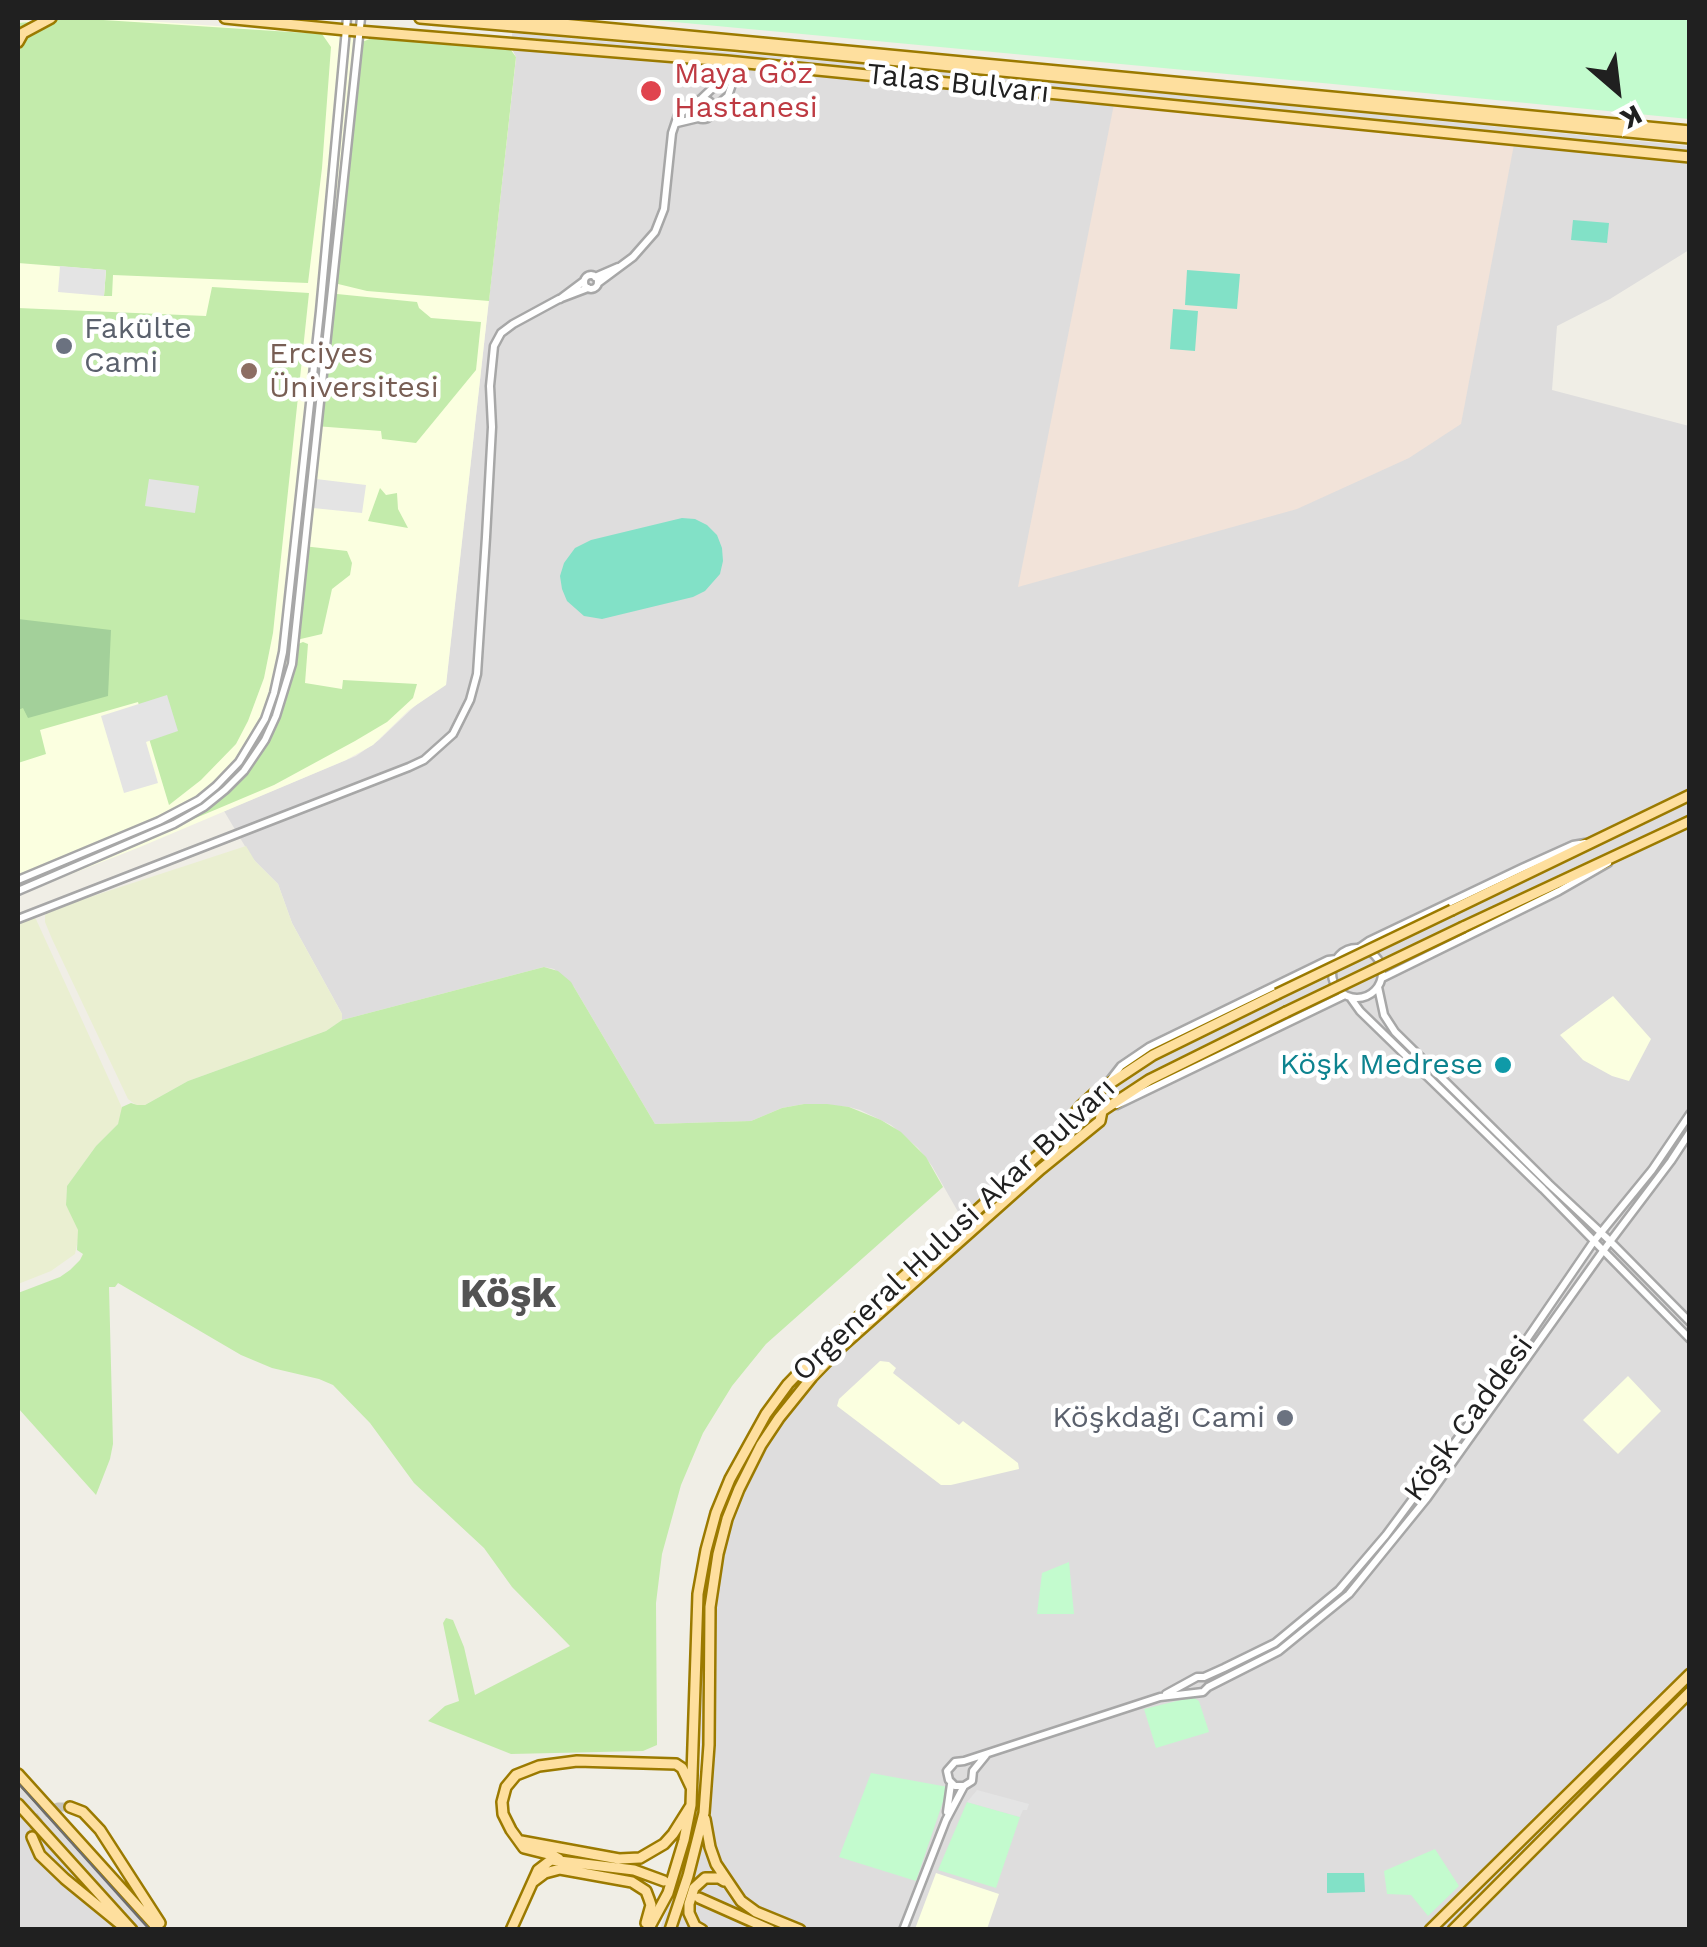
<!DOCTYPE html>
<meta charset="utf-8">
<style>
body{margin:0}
#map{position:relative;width:1707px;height:1947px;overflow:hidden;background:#f0eee6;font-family:"Work Sans",sans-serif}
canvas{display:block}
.frame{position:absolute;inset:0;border:20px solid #202020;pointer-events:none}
.north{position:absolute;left:1567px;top:40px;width:100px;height:100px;-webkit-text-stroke:8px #fff;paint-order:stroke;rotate:152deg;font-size:28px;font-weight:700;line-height:40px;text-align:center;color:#202020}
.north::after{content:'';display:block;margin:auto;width:35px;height:45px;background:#202020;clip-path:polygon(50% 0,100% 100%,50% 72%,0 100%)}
</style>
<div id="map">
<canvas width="1707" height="1947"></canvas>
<div class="frame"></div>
<div class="north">K</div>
</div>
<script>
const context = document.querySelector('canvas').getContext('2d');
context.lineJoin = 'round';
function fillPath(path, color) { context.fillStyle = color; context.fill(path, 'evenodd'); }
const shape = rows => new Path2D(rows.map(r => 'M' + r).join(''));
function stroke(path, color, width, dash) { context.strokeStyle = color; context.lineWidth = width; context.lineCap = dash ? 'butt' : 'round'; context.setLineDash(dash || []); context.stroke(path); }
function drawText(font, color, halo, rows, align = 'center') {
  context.font = font + ' "Work Sans",sans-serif'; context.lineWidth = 9; context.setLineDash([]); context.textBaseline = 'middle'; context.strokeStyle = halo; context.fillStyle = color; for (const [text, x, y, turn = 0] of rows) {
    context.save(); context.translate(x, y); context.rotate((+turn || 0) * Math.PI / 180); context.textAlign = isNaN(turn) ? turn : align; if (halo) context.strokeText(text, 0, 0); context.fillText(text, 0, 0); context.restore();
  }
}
fillPath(shape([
 [512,33,982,75,1689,146,1689,250,1610,299,1557,326,1552,390,1689,426,1689,1929,660,1929,678,1878,697,1802,701,1764,700,1644,704,1580,716,1525,737,1468,769,1412,813,1360,965,1224,932,1166,918,1148,891,1125,860,1110,849,1107,804,1104,782,1108,751,1121,655,1124,574,987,554,969,544,967,342,1020,342,1014,292,923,278,884,252,858,224,811,356,756,379,740,418,703,446,684,516,57,512,50],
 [21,1787,148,1929,18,1930,18,1790]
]), '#dedddd');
fillPath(shape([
 [68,18,103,18,373,37,512,50,516,57,446,685,409,710,373,745,346,760,140,847,18,895,18,22],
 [1613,996,1651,1039,1629,1081,1612,1076,1583,1060,1560,1035],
 [880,1361,889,1362,896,1368,893,1373,959,1425,963,1421,1018,1463,1019,1469,951,1485,941,1485,837,1406,839,1399],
 [1628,1376,1661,1411,1618,1454,1583,1420],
 [936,1873,999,1894,987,1929,915,1929]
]), '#fbffe0');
fillPath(shape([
 [1115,99,1515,139,1461,424,1409,458,1297,509,1018,587]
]), '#f2e3d9');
fillPath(shape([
 [246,846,255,861,278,884,292,923,342,1014,342,1020,326,1031,188,1081,145,1105,136,1105,128,1099,52,939,45,922,45,916,47,911],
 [35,917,123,1110,118,1124,96,1146,67,1186,66,1205,77,1224,79,1235,75,1254,51,1271,18,1284,18,922]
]), '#eaefd1');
fillPath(shape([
 [72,18,322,34,331,47,322,168,308,283,113,275,112,296,104,296,106,270,18,263,18,23],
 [374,37,511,50,516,57,489,301,367,291,334,283,332,279,340,174,345,173,352,57,360,43],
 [212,287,309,293,273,633,264,678,248,721,236,744,201,780,169,805,138,702,40,730,46,754,18,763,18,308,206,316],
 [337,294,417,302,419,308,431,318,481,322,476,370,416,443,382,439,381,431,315,426,330,299],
 [380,488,386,495,397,493,398,509,408,528,368,521],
 [303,546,347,551,352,563,350,575,332,589,322,634,292,641],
 [303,642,308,644,305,683,342,689,343,680,417,684,413,698,387,722,355,741,274,785,191,820,223,792,252,757,274,717,293,646],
 [544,967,558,971,571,982,655,1124,751,1121,782,1108,804,1104,827,1104,849,1107,881,1120,901,1132,926,1157,943,1187,766,1344,732,1386,703,1433,681,1485,662,1554,656,1603,657,1745,643,1751,511,1754,428,1721,445,1706,459,1701,443,1623,446,1618,453,1620,464,1647,475,1695,570,1646,512,1587,484,1548,414,1483,370,1423,333,1385,319,1379,272,1368,241,1355,118,1283,115,1287,109,1287,113,1444,110,1459,96,1495,18,1408,18,1293,60,1277,70,1270,80,1260,83,1254,77,1250,78,1230,66,1205,67,1186,96,1146,118,1124,122,1107,131,1103,137,1105,145,1105,188,1081,326,1031,342,1020]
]), '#c3ebab');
fillPath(shape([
 [18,619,111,630,108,696,28,718,23,708,18,710]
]), '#a3d09a');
fillPath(shape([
 [632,18,1689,18,1689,119,1333,84],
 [1069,1562,1074,1614,1037,1614,1042,1573],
 [1193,1697,1199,1701,1209,1732,1156,1748,1144,1709],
 [871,1773,948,1787,916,1881,839,1857],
 [967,1802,1020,1817,996,1888,938,1870],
 [1435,1849,1459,1886,1428,1916,1411,1895,1387,1894,1384,1871]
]), '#c3fbce');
fillPath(shape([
 [1573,220,1609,223,1607,243,1571,240],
 [1187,270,1240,274,1237,309,1185,305],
 [1173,309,1198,311,1195,351,1170,349],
 [682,518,695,519,707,525,717,535,722,548,723,561,720,574,705,591,693,597,602,619,584,616,567,601,562,589,560,576,564,563,575,548,591,540],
 [1327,1873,1364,1873,1365,1892,1327,1893]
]), '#82e1c7');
fillPath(shape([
 [60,266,106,270,104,296,58,292],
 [149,479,199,486,195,513,145,506],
 [316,479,366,485,362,513,313,508],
 [167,695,178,731,146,742,158,783,124,793,101,716],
 [977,1790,1029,1804,1027,1810,1023,1810,1020,1817,967,1802]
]), '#e4e4e4');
stroke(shape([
 [32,1837,37,1819,47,1811,58,1807,70,1807]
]), '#c6c5be', 9, [9, 4.5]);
const minor = shape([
 [702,98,721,80,727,61],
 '693 109a10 10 0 1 1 20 0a10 10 0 1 1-20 0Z',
 [713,109,728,96,739,63],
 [677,123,698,118],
 '584 282a7 7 0 1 1 14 0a7 7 0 1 1-14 0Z',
 [595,277,618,267],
 [598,283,633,257,655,232,664,209,672,133,678,115,694,104],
 [560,299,584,281],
 [18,880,159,821,199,800,216,786,239,762,265,719,274,693,283,652,320,311,347,18],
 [18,891,174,824,204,807,225,790,244,771,265,740,276,716,292,664,361,18],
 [18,919,409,767,424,760,453,734,470,700,477,674,486,537,492,427,490,386,494,346,501,333,513,324,559,299,588,288],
 '1332 973a25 25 0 1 1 50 0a25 25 0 1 1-50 0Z',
 [1359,948,1369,941,1522,868,1573,845,1585,843],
 [1382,978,1559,891,1608,863],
 [1378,987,1384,1015,1395,1032,1549,1184,1610,1241,1690,1322],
 [1350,997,1360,1011,1543,1189,1690,1339],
 [1107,1084,1121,1066,1149,1047,1328,960,1336,959],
 [1117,1105,1345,995],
 [1166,1694,1197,1677,1204,1677,1224,1668,1275,1643,1339,1590,1386,1535,1470,1422,1594,1241,1652,1170,1690,1114],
 [964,1786,955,1786,949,1780,947,1771,955,1762,964,1761,1160,1697,1203,1692,1208,1687,1279,1651,1349,1594,1427,1498,1603,1251,1671,1161,1690,1132],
 [947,1812,951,1784],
 [903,1930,946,1820,964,1786,972,1781,973,1771,986,1755]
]);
const major = shape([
 [225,18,346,30,727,61,1690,157],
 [420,18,735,45,1690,138],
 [499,18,1690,131],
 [18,42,23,33,51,18],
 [1452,910,1690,795],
 [1463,927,1690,821],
 [18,1774,159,1930],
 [18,1804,132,1930],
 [70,1807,83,1812,100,1830,160,1923],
 [705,1819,710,1847,716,1864,741,1901,756,1912,800,1930],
 [32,1837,40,1855,65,1879,125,1928],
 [521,1841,619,1859,640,1858,664,1844,673,1834,690,1807],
 [559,1859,552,1855,524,1848,511,1830,503,1814,502,1802,506,1787,516,1775,539,1766,577,1761,676,1764,682,1768,691,1787],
 [533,1882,545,1873,560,1869,632,1882,646,1891,649,1899,651,1905,646,1923],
 [699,1898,771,1930],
 [511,1930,538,1870,551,1860,634,1870,664,1881],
 [648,1930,668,1893,684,1840,691,1805,698,1594,706,1550,716,1513,730,1479,766,1414,788,1384,813,1358,1047,1147,1081,1106,1094,1094,1153,1055,1277,994],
 [670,1930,688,1876,704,1813,709,1745,710,1607,718,1554,727,1519,739,1489,761,1445,779,1418,812,1377,840,1348,1041,1169,1100,1121,1102,1111,1149,1080,1286,1012],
 [702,1930,695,1926,689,1913,689,1904,694,1888,705,1878,719,1878,724,1881],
 [1430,1930,1690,1674],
 [1453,1930,1690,1692]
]);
stroke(minor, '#a7a7a7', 11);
stroke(major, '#9b7a00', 14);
stroke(minor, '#fff', 6);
stroke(major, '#fedf9e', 9);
stroke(shape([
 [18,1783,150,1930]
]), '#6e6e6e', 2.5);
const majorBridge = shape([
 [1277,994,1452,910],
 [1286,1012,1463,927]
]);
stroke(majorBridge, '#9b7a00', 14, []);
stroke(majorBridge, '#fedf9e', 9);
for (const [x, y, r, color] of [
 [651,91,12,"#e0444e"],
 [64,346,10,"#6b7280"],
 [249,371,10,"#8d6e63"],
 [1503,1065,10,"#0f9aa8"],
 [1285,1418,10,"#6b7280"]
]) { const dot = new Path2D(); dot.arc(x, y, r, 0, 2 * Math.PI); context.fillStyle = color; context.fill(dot); stroke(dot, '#fff', 4); }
drawText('30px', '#be3a42', '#fff', [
 ["Maya Göz",674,74],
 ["Hastanesi",674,108]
], 'left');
drawText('30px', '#202020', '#fff', [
 ["Talas Bulvarı",958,84,6],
 ["Orgeneral Hulusi Akar Bulvarı",954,1230,-43],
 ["Köşk Caddesi",1469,1419,-54]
]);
drawText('30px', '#5b616d', '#fff', [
 ["Fakülte",84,329],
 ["Cami",84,363],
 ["Köşkdağı Cami",1265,1418,"right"]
], 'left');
drawText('30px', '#785e54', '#fff', [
 ["Erciyes",269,354],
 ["Üniversitesi",269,388]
], 'left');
drawText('30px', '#0d838f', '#fff', [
 ["Köşk Medrese",1483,1065]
], 'right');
drawText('bold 40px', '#535353', '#fff', [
 ["Köşk",508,1295]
]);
</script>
